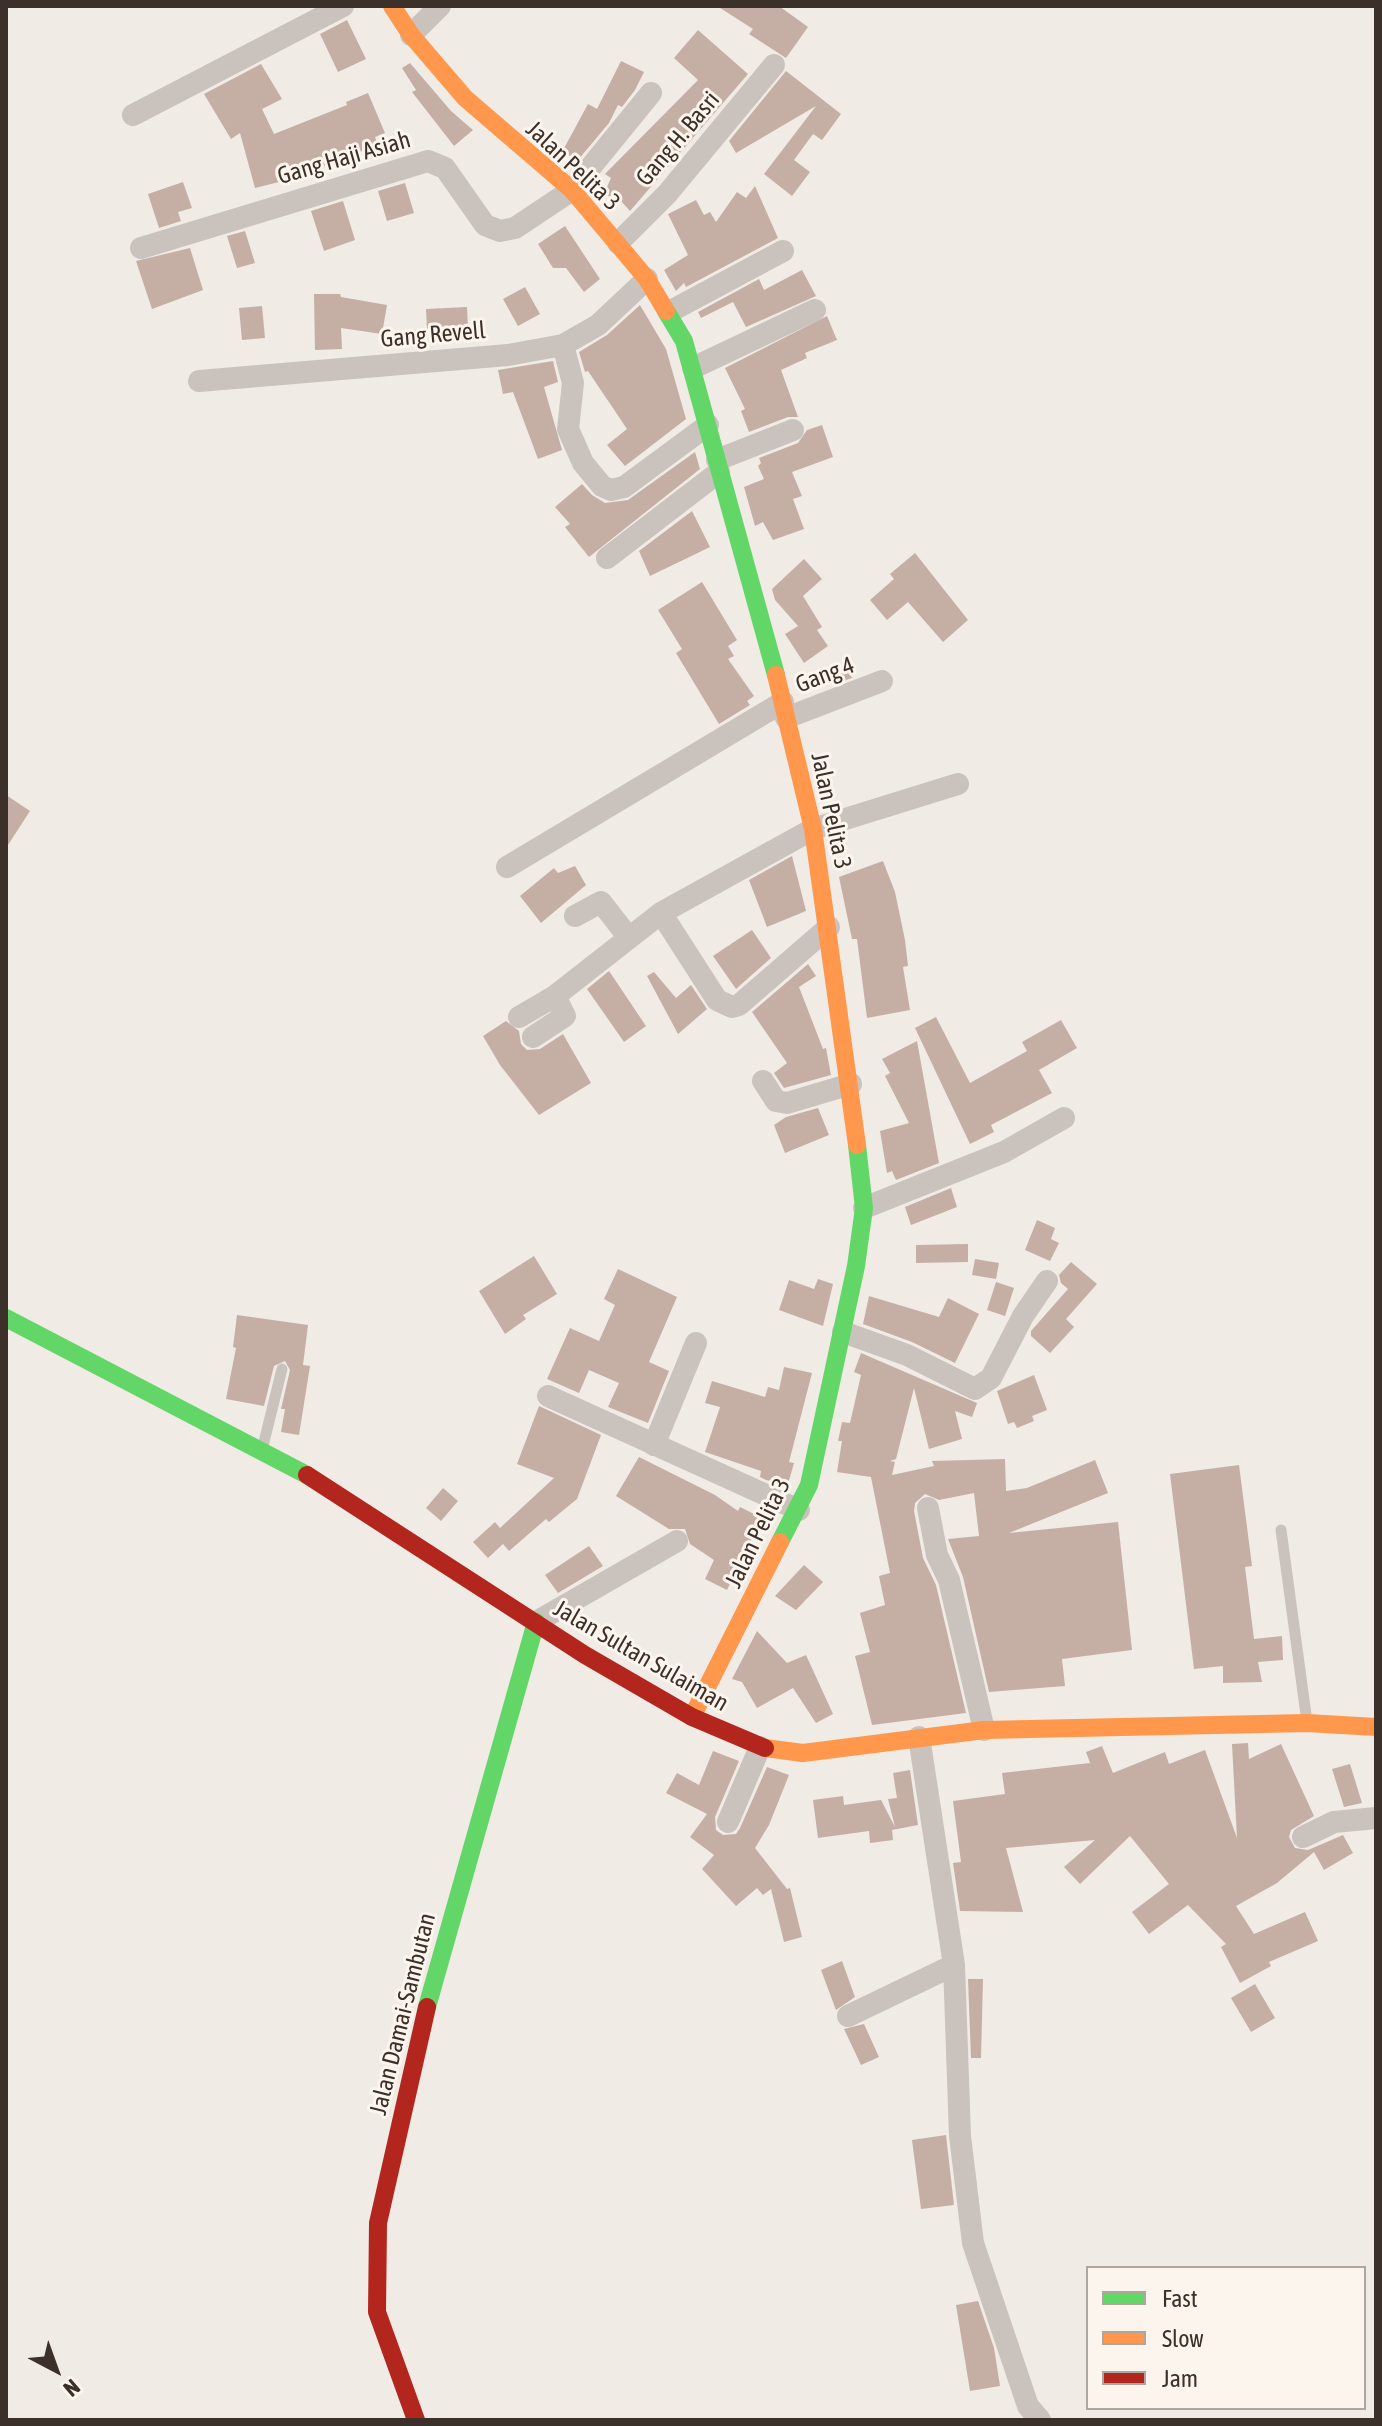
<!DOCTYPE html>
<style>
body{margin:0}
#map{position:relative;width:1382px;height:2426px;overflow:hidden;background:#f0ebe5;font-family:"Asap Condensed",sans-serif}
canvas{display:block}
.frame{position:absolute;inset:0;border:8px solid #3c302a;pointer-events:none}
.legend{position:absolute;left:1086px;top:2266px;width:280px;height:144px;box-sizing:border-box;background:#fcf5ed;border:2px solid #afa69f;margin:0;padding:10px 14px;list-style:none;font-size:24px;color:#3c302a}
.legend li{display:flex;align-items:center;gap:16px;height:40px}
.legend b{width:40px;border:2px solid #afa69f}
.north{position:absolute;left:16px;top:2330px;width:80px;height:80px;-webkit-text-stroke:6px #fcf5ed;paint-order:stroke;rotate:139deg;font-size:22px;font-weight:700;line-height:32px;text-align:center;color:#3c302a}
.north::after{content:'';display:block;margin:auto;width:28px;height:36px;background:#3c302a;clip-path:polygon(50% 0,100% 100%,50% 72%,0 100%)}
</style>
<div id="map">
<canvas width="1382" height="2426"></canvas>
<div class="frame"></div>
<ul class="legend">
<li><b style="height:10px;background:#63d668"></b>Fast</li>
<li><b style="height:10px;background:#ff974d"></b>Slow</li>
<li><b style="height:10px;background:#b3261e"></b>Jam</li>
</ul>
<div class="north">N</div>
</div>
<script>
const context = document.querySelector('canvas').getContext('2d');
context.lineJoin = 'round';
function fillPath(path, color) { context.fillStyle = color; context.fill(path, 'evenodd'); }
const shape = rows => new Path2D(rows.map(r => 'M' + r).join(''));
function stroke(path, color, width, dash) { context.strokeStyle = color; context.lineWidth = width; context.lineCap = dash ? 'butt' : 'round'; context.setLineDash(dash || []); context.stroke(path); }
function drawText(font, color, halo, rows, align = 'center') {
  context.font = font + ' "Asap Condensed",sans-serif'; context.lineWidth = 6; context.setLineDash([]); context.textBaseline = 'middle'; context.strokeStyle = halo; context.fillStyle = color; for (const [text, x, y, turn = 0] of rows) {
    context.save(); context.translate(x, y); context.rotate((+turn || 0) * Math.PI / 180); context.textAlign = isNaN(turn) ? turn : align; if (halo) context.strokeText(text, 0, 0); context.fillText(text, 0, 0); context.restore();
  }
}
fillPath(shape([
 [717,6,779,6,808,27,786,58,749,34,753,29],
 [347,20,366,59,338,72,320,34],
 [698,30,748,74,630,211,621,201,604,194,611,178,605,174,698,80,674,58],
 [621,61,644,72,635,90,622,107,618,105,609,123,578,160,562,152,588,104,597,109],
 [410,63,451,111,473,130,454,146,412,92,416,90,402,68],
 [261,64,282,99,262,109,274,134,347,105,346,102,368,93,385,133,375,137,378,145,324,166,322,160,276,171,279,182,255,188,240,133,231,139,204,94],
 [786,71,841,114,822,140,813,134,794,160,810,172,792,196,764,174,816,106,736,153,729,141],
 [183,182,192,208,178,212,181,221,159,228,148,194],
 [405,183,414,213,387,221,378,191],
 [755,186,778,238,686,287,684,283,676,291,664,270,688,255,668,214,696,200,704,215,710,212,716,222,737,192,746,198],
 [343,201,355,240,324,251,311,211],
 [565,226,600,279,584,292,566,268,553,268,538,244],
 [245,231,255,263,237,268,227,236],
 [190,248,203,290,152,309,136,261],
 [802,270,816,296,746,327,733,302,701,318,698,312,759,279,764,290],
 [525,287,540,314,518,326,503,299],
 [314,294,340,294,341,297,387,305,382,334,341,328,342,349,315,350],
 [640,305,666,349,686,419,625,466,607,445,627,429,588,371,585,372,579,352,607,335],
 [262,306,265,338,242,340,239,308],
 [467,307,468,328,427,330,426,309],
 [827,316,837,340,805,353,807,358,781,370,798,417,788,417,749,432,741,411,745,409,725,368],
 [553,361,558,382,544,387,562,450,538,459,513,392,503,394,498,370],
 [822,425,833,457,792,472,802,496,793,499,804,529,773,540,763,522,755,526,744,487,764,479,758,466,761,463,759,458,798,443,807,430],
 [695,452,700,469,589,557,565,527,570,524,555,507,582,484,592,495,605,503,628,500],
 [692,511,710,547,650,576,639,551],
 [915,553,968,620,943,642,908,602,887,620,870,600,894,579,890,574],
 [804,559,822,579,803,596,822,627,817,630,828,646,804,663,785,634,798,626,775,600,772,589],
 [702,582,737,640,728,646,734,656,728,659,754,696,747,701,750,705,719,724,676,653,682,649,658,610],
 [848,670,852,678,834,684,832,679],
 [6,795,30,811,6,848],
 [792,856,806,911,767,927,749,880],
 [883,861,895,892,905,940,908,966,903,967,910,1010,867,1018,857,939,852,939,839,877],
 [575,866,586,885,541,923,520,896,554,868,558,873],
 [752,930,771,958,736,989,713,956],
 [808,964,816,976,799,987,823,1049,826,1048,831,1075,784,1088,774,1073,787,1063,752,1012],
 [609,971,646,1026,624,1042,587,989],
 [654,972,676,998,691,985,707,1009,678,1034,647,976],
 [936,1017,970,1083,1027,1051,1022,1042,1061,1020,1077,1048,1039,1070,1052,1093,991,1125,994,1132,970,1144,915,1028],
 [506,1021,519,1031,521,1044,527,1050,540,1049,563,1034,591,1083,539,1115,500,1065,483,1036],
 [917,1041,939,1163,896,1180,892,1171,887,1173,880,1131,909,1123,885,1076,890,1073,882,1059],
 [818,1108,829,1135,785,1153,774,1125,786,1117],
 [951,1188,957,1207,911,1225,905,1207],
 [1037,1220,1055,1228,1051,1239,1059,1243,1050,1261,1025,1250],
 [968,1244,968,1262,916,1263,916,1245],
 [534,1256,557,1294,523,1315,526,1319,505,1334,479,1291],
 [975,1259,999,1263,996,1279,972,1275],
 [1071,1262,1097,1284,1066,1319,1074,1327,1050,1353,1031,1336,1031,1331,1068,1289,1061,1283,1059,1275],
 [618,1269,677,1297,649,1362,669,1371,648,1423,608,1407,619,1383,589,1370,579,1393,547,1379,570,1328,599,1341,615,1305,604,1299],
 [818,1279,833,1284,823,1326,779,1310,789,1280,814,1289],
 [996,1282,1014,1288,1005,1316,987,1310],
 [869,1296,939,1317,948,1298,979,1314,955,1363,912,1342,863,1324],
 [237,1315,308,1325,303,1365,310,1366,299,1435,281,1432,285,1409,281,1409,290,1370,285,1361,274,1366,264,1406,226,1399,236,1348,233,1347],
 [861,1353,977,1403,972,1417,955,1411,962,1439,929,1449,914,1388,896,1459,890,1461,895,1462,892,1475,934,1466,932,1461,1005,1459,1006,1491,1027,1488,1095,1460,1108,1493,1009,1533,1118,1522,1132,1650,1062,1659,1065,1686,989,1692,963,1577,948,1539,979,1536,974,1493,939,1500,925,1494,915,1503,914,1511,923,1558,936,1585,966,1713,872,1725,855,1656,870,1652,860,1613,885,1605,879,1576,890,1573,871,1477,837,1472,842,1441,838,1441,842,1422,850,1423,861,1375,854,1372],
 [784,1367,812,1373,789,1462,794,1463,788,1484,766,1480,760,1477,761,1471,705,1452,720,1407,705,1403,712,1381,765,1397,768,1387,779,1390],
 [1034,1375,1047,1410,1032,1416,1034,1421,1017,1428,1014,1422,1008,1424,997,1391],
 [539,1406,601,1435,577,1499,549,1522,546,1519,509,1551,503,1544,488,1558,473,1542,495,1522,500,1528,554,1478,517,1464],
 [639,1457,715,1495,738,1511,740,1507,762,1518,727,1590,705,1579,714,1560,690,1544,685,1529,669,1529,616,1496],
 [1239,1465,1252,1566,1245,1567,1254,1639,1282,1636,1283,1660,1258,1662,1262,1682,1223,1683,1223,1666,1194,1669,1170,1474],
 [443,1488,458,1501,441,1521,426,1508],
 [589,1546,603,1566,558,1593,545,1575],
 [804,1565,823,1582,796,1610,775,1596],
 [757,1631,787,1663,806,1655,833,1714,816,1723,793,1688,757,1708,742,1682,732,1679],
 [1248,1743,1249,1759,1281,1744,1314,1816,1291,1830,1289,1837,1295,1848,1308,1850,1343,1835,1353,1853,1324,1870,1314,1852,1277,1883,1236,1906,1254,1934,1305,1912,1318,1941,1269,1962,1271,1966,1240,1983,1221,1947,1226,1944,1188,1905,1149,1934,1132,1912,1169,1884,1130,1836,1080,1884,1064,1867,1095,1840,1006,1848,1023,1912,960,1911,953,1863,961,1862,953,1801,1005,1794,1002,1773,1090,1763,1086,1752,1102,1746,1113,1773,1165,1752,1169,1764,1205,1750,1237,1838,1232,1744],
 [713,1751,739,1761,715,1817,716,1830,723,1835,736,1834,740,1828,767,1767,789,1775,769,1825,755,1848,787,1889,790,1888,802,1937,784,1942,771,1889,763,1895,757,1888,736,1906,702,1869,714,1855,690,1837,707,1814,666,1793,677,1773,699,1785],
 [1350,1764,1362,1803,1344,1807,1332,1769],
 [910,1770,918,1825,892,1830,893,1840,870,1843,869,1831,818,1838,813,1800,843,1796,844,1805,881,1800,895,1827,888,1799,897,1798,893,1773],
 [842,1961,855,1997,836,2010,821,1970],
 [968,1979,983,1979,981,2058,971,2058],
 [1255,1984,1275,2018,1251,2032,1231,1998],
 [864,2024,879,2057,861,2065,844,2029],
 [946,2135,954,2205,921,2209,912,2140],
 [978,2301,994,2348,1000,2386,970,2391,956,2305]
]), '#c5afa5');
stroke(shape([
 [263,1446,282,1369],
 [1281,1530,1307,1722]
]), '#cac3bd', 11);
stroke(shape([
 [411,35,440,6],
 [133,115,343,6],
 [618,243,667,194,774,65],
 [141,248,428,161,445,168,485,225,500,231,515,228,572,190,651,93],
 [669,312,783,251],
 [563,345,573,383,568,429,583,463,602,486,611,490,624,487,708,425],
 [693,368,815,310],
 [199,381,508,355,563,345,598,325,647,279],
 [717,460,793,430],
 [607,558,719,472],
 [786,718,882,681],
 [507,867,783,702],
 [661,913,717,1000,732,1007,739,1005,829,927],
 [575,916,601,902,629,938],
 [519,1017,555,996,661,913,813,829,958,784],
 [533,1037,565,1016,555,996],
 [763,1081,776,1101,787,1103,851,1084],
 [864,1208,1004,1152,1064,1118],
 [843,1332,907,1355,975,1389,991,1378,1023,1316,1047,1281],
 [548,1396,799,1510],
 [654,1445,696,1343],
 [928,1508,937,1555,949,1580,984,1730],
 [536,1622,677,1541],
 [919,1737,954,1965,960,2136,973,2243,1028,2406,1040,2420],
 [728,1822,760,1747],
 [1303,1837,1334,1822,1376,1818],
 [848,2016,954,1965]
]), '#cac3bd', 22);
stroke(shape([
 [666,311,684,341,776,675],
 [6,1318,307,1475],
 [780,1542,809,1485,856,1266,864,1208,857,1145],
 [427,2007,536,1622]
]), '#63d668', 18);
stroke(shape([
 [392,6,411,35,465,98,572,190,647,279,666,311],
 [776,675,813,829,857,1145],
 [692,1717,780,1542],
 [765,1748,803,1753,984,1730,1307,1723,1376,1727]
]), '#ff974d', 18);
stroke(shape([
 [307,1475,585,1655,692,1717,765,1748],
 [416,2420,377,2312,378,2223,427,2007]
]), '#b3261e', 18);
drawText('24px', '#3c302a', '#fcf5ed', [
 ["Gang H. Basri",678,139,-50],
 ["Gang Haji Asiah",344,158,-16],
 ["Jalan Pelita 3",573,166,43],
 ["Gang Revell",433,335,-5],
 ["Gang 4",825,675,-21],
 ["Jalan Pelita 3",831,811,78],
 ["Jalan Pelita 3",758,1533,-64],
 ["Jalan Sultan Sulaiman",641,1656,30],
 ["Jalan Damai-Sambutan",403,2014,-76]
]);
</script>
